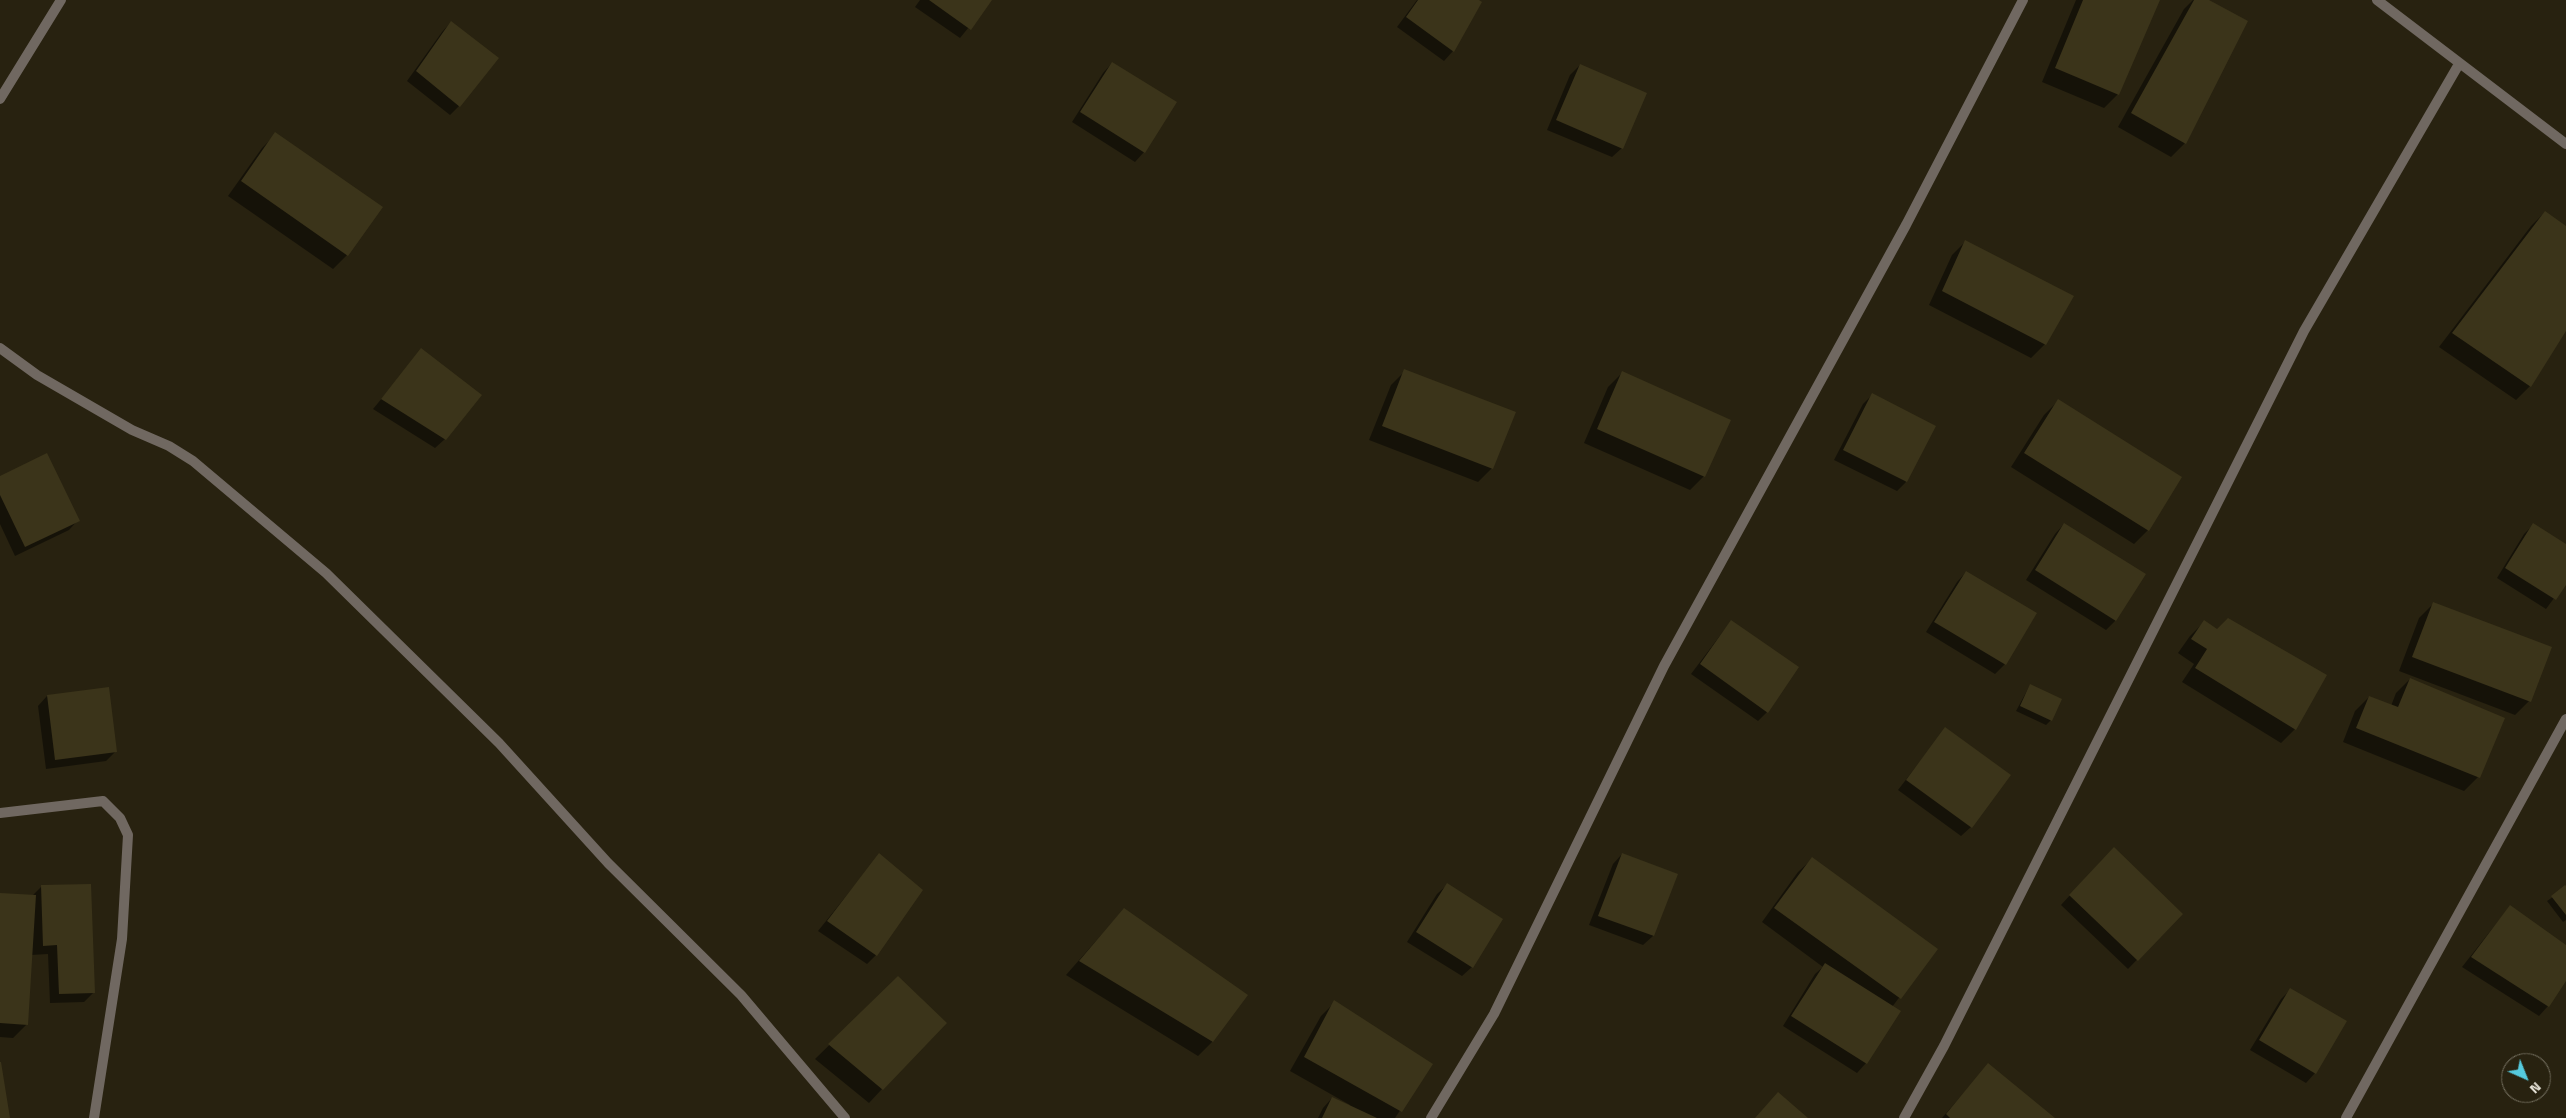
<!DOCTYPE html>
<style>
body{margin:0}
#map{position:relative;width:2566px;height:1118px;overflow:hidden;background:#282210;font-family:"Titillium Web",sans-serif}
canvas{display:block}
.north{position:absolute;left:2501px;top:1053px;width:50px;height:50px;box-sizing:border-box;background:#282210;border:1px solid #757060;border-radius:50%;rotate:136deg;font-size:14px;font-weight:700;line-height:20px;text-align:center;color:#e8e4d9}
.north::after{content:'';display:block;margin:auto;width:18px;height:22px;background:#55cade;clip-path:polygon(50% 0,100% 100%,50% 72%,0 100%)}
</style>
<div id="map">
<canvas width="2566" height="1118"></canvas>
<div class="north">N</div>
</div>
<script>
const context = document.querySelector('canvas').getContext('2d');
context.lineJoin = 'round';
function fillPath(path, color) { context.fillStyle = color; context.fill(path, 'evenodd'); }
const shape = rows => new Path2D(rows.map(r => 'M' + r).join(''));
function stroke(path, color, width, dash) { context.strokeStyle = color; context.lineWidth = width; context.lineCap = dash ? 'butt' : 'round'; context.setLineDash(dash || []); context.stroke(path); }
fillPath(shape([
 [920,0,991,0,960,38,915,7],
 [1417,0,1477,0,1481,3,1453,51,1444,61,1397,27],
 [2076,0,2158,0,2118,94,2104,108,2042,82],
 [2193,0,2206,0,2185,143,2171,157,2118,127,2184,9],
 [451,22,459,106,450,115,407,81,442,32],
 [1112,63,1144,152,1135,162,1072,122,1103,73],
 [1580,65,1622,148,1612,157,1547,130,1570,75],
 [276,134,347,255,333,269,228,196,262,148],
 [2545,212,2566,228,2566,328,2530,386,2516,400,2439,347,2531,226],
 [1965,242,2045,344,2031,358,1929,305,1952,255],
 [422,350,445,439,435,448,373,409],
 [1405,371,1492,468,1478,482,1369,440,1391,385],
 [1622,373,1704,476,1690,490,1584,443,1608,387],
 [1872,395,1906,482,1897,491,1834,460,1863,404],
 [2058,401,2148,530,2134,544,2011,467,2044,415],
 [0,477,78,520,69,530,15,556,0,524],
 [2064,524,2144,574,2115,621,2106,630,2026,580,2055,534],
 [2533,525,2566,545,2566,582,2546,609,2497,578,2524,534],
 [1966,572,2036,614,2005,664,1995,674,1926,632,1957,582],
 [2433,604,2529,701,2515,715,2399,671,2419,618],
 [1731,621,1767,712,1758,721,1691,674],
 [2204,622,2217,630,2295,729,2281,743,2182,682,2194,664,2178,653,2190,636],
 [2410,679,2478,777,2464,791,2343,742,2355,711,2369,697,2391,706,2396,693],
 [2030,685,2051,720,2046,725,2016,711],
 [47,696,115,752,106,761,46,769,38,706],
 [1945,729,1971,827,1961,836,1898,790],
 [1622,854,1676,875,1653,936,1643,945,1589,925,1613,864],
 [879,855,876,955,867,964,818,931],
 [2104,858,2181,914,2128,969,2061,905],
 [1812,859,1936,949,1892,1007,1866,1063,1857,1073,1783,1026,1815,974,1823,967,1762,922,1798,872],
 [1447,885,1472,967,1462,976,1407,942,1437,894],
 [41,887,94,992,84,1002,50,1003,48,954,31,955,27,1024,13,1038,0,1037,0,894,32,896],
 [2566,888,2566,920,2563,922,2547,901],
 [2510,906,2566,946,2566,979,2548,1006,2539,1016,2462,967],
 [1124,909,1246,996,1212,1042,1198,1056,1066,975],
 [898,978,882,1089,869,1103,815,1059],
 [2290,990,2315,1073,2306,1083,2250,1050,2281,999],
 [1335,1002,1431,1064,1395,1118,1318,1118,1323,1108,1332,1098,1349,1106,1350,1105,1290,1071,1321,1016],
 [1988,1065,2053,1118,1942,1118]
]), '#0007');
fillPath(shape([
 [929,0,992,0,971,30],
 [1418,0,1479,0,1482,2,1454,52,1406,17],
 [2083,0,2160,0,2119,95,2055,68],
 [2194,0,2209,0,2248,21,2186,144,2131,113],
 [451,21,499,58,460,107,416,71],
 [1112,62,1177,102,1145,153,1080,112],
 [1580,64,1647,93,1623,149,1556,120],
 [275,132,383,207,348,256,241,181],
 [2545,211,2566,226,2566,331,2531,387,2452,333],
 [1965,240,2074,296,2046,345,1942,291],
 [421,348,482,395,446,440,381,399],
 [1404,369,1516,412,1493,469,1382,426],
 [1622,371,1731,420,1705,477,1597,429],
 [1872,393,1936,426,1907,482,1843,450],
 [2058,399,2182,477,2149,531,2024,453],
 [47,453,80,521,25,547,0,495,0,476],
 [2064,523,2146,574,2116,621,2035,570],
 [2533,523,2566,544,2566,585,2556,600,2505,568],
 [1966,571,2037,613,2006,665,1934,622],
 [2433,602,2552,647,2531,702,2412,657],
 [2228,618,2327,675,2296,730,2195,668,2207,649,2191,639,2204,620,2217,629],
 [1731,620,1799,667,1768,713,1700,664],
 [2410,678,2505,718,2480,778,2356,728,2369,696,2398,707],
 [2030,684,2062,699,2052,721,2020,706],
 [109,687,117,752,55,760,47,695],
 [1945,727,2011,775,1972,828,1906,780],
 [2114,847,2183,914,2138,961,2069,895],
 [879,853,923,890,877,956,827,921],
 [1622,853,1678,874,1654,936,1598,916],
 [1812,857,1938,949,1901,999,1774,908],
 [1447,883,1503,919,1473,968,1416,932],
 [91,884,95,993,59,994,57,945,43,946,41,885],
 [2565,885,2566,886,2566,915,2551,896],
 [0,893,36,895,28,1025,0,1023],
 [2510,905,2566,945,2566,981,2549,1007,2471,957],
 [1124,908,1248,995,1213,1042,1079,961],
 [1825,963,1901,1011,1867,1064,1791,1016],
 [898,976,947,1023,883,1090,828,1044],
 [2290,988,2347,1021,2316,1074,2259,1040],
 [1334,1000,1433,1064,1402,1112,1304,1057],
 [0,1062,1,1062,10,1118,0,1118],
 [1988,1063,2055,1118,1950,1118,1946,1114],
 [1778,1092,1808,1118,1755,1118],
 [1332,1097,1377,1118,1322,1118]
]), '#3b341a');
stroke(shape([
 [2377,0,2566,144],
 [0,99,61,0],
 [0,348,37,375,132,430,169,446,193,461,326,573,499,743,608,863,741,995,845,1118],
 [0,813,103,801,120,818,128,835,122,939,94,1118],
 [1431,1118,1494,1014,1664,666,1906,225,2023,0],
 [1904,1118,1944,1046,2304,331,2459,64],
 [2346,1118,2566,719]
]), '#706861', 10);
</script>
